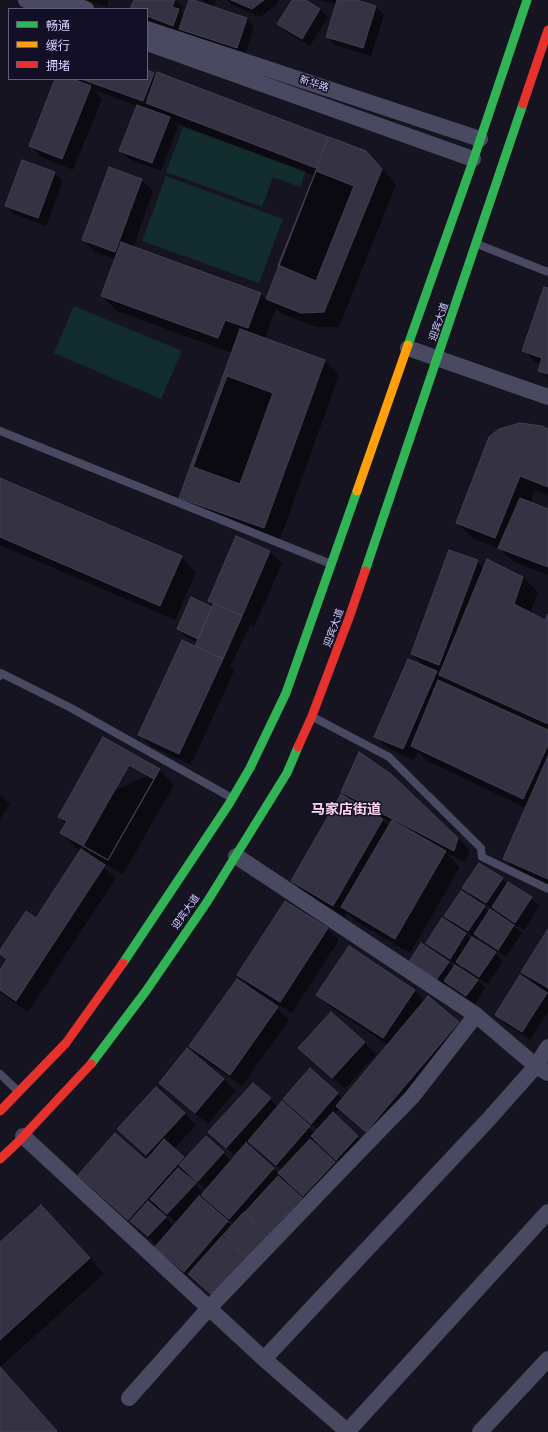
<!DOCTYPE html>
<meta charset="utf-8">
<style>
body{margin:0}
#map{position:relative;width:548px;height:1432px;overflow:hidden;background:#161421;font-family:"Fira Sans Condensed","Noto Sans SC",sans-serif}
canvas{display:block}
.legend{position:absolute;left:8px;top:8px;width:140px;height:72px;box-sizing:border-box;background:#130f26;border:1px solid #625e7d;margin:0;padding:5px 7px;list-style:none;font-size:12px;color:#d9d4ff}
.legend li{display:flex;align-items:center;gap:8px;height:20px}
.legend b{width:20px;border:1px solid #625e7d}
</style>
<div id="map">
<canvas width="548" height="1432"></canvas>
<ul class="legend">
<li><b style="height:5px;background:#30b455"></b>畅通</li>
<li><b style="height:5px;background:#ff9f0a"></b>缓行</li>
<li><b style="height:5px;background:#e5322d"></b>拥堵</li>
</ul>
</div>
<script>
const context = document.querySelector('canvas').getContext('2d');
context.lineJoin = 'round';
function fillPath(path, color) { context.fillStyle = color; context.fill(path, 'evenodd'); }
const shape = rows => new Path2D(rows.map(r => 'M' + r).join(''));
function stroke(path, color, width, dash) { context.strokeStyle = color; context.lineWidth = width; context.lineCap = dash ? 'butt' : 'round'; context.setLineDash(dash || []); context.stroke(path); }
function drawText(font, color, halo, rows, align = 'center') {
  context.font = font + ' "Fira Sans Condensed","Noto Sans SC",sans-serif'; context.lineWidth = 3; context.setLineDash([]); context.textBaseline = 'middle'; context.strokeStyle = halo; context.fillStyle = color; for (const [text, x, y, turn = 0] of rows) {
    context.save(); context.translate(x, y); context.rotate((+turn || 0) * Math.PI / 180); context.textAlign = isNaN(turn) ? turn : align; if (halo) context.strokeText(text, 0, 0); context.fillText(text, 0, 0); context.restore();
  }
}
fillPath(shape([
 [183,127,306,171,300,187,273,177,262,207,166,172],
 [166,176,283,219,259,283,142,241],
 [74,306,182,351,161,399,54,353]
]), '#132c2d');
fillPath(shape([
 [85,0,109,0,107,7],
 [135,0,176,0,183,7,181,12,184,16,190,0,246,18,254,26,245,55,188,36,182,31,181,33,147,21,147,9,132,9],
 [201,0,216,0,213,6],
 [228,0,279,0,277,4,260,17,231,4],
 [293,0,304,0,320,9,328,17,310,46,286,32,278,24],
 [320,0,353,0,376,7,384,15,371,56,335,45,327,37,337,5],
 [147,71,153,74,156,77,327,138,381,167,396,185,339,327,317,327,282,314,276,308,265,338,325,361,339,375,279,542,195,512,180,497,232,353,117,311,102,296,116,259,95,252,83,240,142,180,153,191,133,248,261,294,267,300,315,176,173,122,178,126,161,171,129,159,120,151,137,106,94,90,102,99,73,170,41,157,30,145,57,79,147,79],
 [23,161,55,173,63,181,46,226,14,214,6,206],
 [548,289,548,379,539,371,541,364,535,362,523,350],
 [548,430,548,496,535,490,530,503,548,510,548,575,514,562,500,549,472,538,457,523],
 [0,479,181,557,196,572,175,620,0,545],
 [237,537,270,552,282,563,254,627,250,625,230,667,234,671,191,765,151,746,140,735,198,642,186,637,178,629,192,599,213,609,214,606,209,601],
 [477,561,484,568,523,577,538,592,530,613,545,621,548,616,548,887,519,874,504,859,526,808,427,761,418,752,414,760,387,748,375,736,425,667,412,654],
 [433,669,441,672,440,676],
 [159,770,174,785,123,874,100,861,99,863,116,878,28,1012,0,992,0,972,7,961,0,952,36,919,81,851,76,848,61,833,66,824,59,817],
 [342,792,458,838,470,850,465,862,446,853,460,867,410,953,357,922,347,913,345,917,304,893,292,881,349,800],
 [383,819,391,823,389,826,383,820],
 [0,795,10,804,0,819],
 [502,879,507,885,531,898,539,906,524,930,511,923,522,933,506,957,483,942,478,937,476,940,495,953,503,961,488,984,465,970,460,964,458,967,477,980,485,988,475,1004,453,989,447,983,443,990,416,973,448,962,454,968,457,965,436,951,428,943,443,919,466,934,471,940,473,937,454,924,446,916,484,907,490,912,492,909,472,896,464,888],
 [495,909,503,918,493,912],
 [327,928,339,940,292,1013,250,987,239,975],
 [548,931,548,992,543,990,548,995,548,1012,530,1040,504,1023,496,1015,536,986,523,972],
 [414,990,425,1001,428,998,458,1023,470,1035,379,1143,339,1109,334,1115,365,1144,345,1167,314,1138,311,1142,342,1171,312,1204,286,1179,283,1182,309,1206,277,1242,251,1218,196,1283,156,1247,169,1233,167,1231,156,1244,79,1175,146,1162,149,1158,130,1141,184,1113,196,1125,174,1149,185,1160,206,1137,232,1161,273,1169,279,1174,282,1170,248,1140,234,1155,218,1140,270,1099,278,1107,282,1103,315,1133,318,1130,293,1107,310,1070,343,1099,388,1045,329,1006,318,995],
 [190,1175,206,1190,204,1193,188,1177],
 [201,1194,234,1224,232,1226,198,1197],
 [160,1208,177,1223,174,1226,158,1211],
 [277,1008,289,1020,242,1086,202,1058,190,1046],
 [364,1042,376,1054,345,1089,300,1048],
 [224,1079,235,1091,208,1124,172,1095,160,1083],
 [41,1206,104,1274,0,1367,58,1432,0,1432,0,1244]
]), '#0007');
const building = shape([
 [134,0,175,0,172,7,179,9,173,26,147,16,147,9,130,9,134,0],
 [189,0,193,0,247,18,237,48,179,29,189,0],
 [231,0,264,0,252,9,231,0],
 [292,0,306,0,320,9,302,39,277,24,292,0],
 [337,0,357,0,376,6,363,48,326,37,337,0],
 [147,70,154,73,143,101,81,79,147,79,147,70],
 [157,72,328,137,316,168,146,103,157,72],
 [55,79,73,79,91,86,62,159,29,146,55,79],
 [137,105,170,117,152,163,119,151,137,105],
 [329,137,366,151,382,169,324,312,301,313,266,299,329,137],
 [22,160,55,172,38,218,5,206,22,160],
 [109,167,142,179,115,252,82,240,109,167],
 [316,171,354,186,316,281,278,265,316,171],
 [121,242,261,293,248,328,225,320,218,338,101,296,121,242],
 [544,287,548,288,548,374,538,371,542,358,522,351,544,287],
 [240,329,325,360,264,528,179,498,240,329],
 [227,376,273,393,240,484,193,467,227,376],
 [520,423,542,426,548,429,548,487,520,476,495,538,456,523,489,437,499,429,520,423],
 [0,478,182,556,160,606,0,537,0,478],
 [520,498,548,509,548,567,498,548,520,498],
 [236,536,270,551,242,616,208,601,236,536],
 [449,550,478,560,439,665,411,654,449,550],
 [487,559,523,577,514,604,545,620,548,614,548,724,439,675,487,559],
 [191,597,212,607,198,639,177,629,191,597],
 [214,603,242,616,223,659,195,646,214,603],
 [182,640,223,659,179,754,138,735,182,640],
 [408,659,437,671,403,749,374,737,408,659],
 [438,680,548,730,548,745,523,799,411,746,438,680],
 [103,737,160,769,108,860,60,833,67,821,58,817,103,737],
 [359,752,391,774,458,838,454,851,341,792,359,752],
 [548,756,548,879,503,859,548,756],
 [129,765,154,779,108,860,83,846,129,765],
 [341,794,383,819,333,906,291,881,341,794],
 [392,820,446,851,395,939,341,907,392,820],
 [81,849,105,865,16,1001,0,990,0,970,7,959,0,954,0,950,26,911,36,918,81,849],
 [479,863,503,878,486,903,462,888,479,863],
 [508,882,532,897,515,923,492,907,508,882],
 [461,891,485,906,468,931,444,916,461,891],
 [285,901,328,928,280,1002,237,975,285,901],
 [490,909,514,925,498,950,474,934,490,909],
 [442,918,466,933,450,959,426,943,442,918],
 [548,929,548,988,521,972,548,929],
 [472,937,496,952,479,977,456,962,472,937],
 [421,943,449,962,434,983,407,965,421,943],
 [349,946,415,990,383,1038,316,995,349,946],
 [455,965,478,980,466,996,444,981,455,965],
 [520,975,547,993,522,1032,495,1015,520,975],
 [237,979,278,1007,230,1075,189,1046,237,979],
 [428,996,459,1022,366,1132,336,1106,428,996],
 [331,1012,365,1042,332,1078,298,1048,331,1012],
 [187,1048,224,1079,195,1113,159,1083,187,1048],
 [310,1068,338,1093,311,1124,283,1099,310,1068],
 [253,1083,271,1098,226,1148,208,1132,253,1083],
 [156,1087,185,1113,146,1155,117,1129,156,1087],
 [282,1101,310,1126,276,1165,248,1141,282,1101],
 [333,1112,358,1136,336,1160,311,1136,333,1112],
 [115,1133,146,1160,164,1139,184,1157,128,1220,78,1175,115,1133],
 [206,1136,224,1152,197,1182,179,1165,206,1136],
 [310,1139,335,1162,303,1196,278,1173,310,1139],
 [246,1143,274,1168,229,1219,201,1195,246,1143],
 [178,1168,196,1183,167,1214,150,1199,178,1168],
 [278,1176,302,1198,268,1234,244,1213,278,1176],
 [199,1196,228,1221,184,1272,155,1247,199,1196],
 [148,1201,166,1217,148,1236,130,1221,148,1201],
 [41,1205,90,1258,0,1340,0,1242,41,1205],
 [243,1213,268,1236,247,1257,223,1235,243,1213],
 [222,1236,247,1258,213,1296,188,1274,222,1236],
 [0,1367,57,1431,56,1432,0,1432,0,1367]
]);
fillPath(building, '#343243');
stroke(building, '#433f54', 1);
stroke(shape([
 [477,244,548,272],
 [0,431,331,564],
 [0,676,1,673,71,708,232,798],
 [313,717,389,757,481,848,482,857,548,889],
 [0,1074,18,1091]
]), '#4a4962', 8);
stroke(shape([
 [26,0,51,9],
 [59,0,86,9],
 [147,29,480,139],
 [147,43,473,159],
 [408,348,548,397],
 [236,856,476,1015,536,1066,548,1073],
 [23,1136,264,1359,348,1432],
 [264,1359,488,1120,536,1066,548,1047],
 [129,1398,209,1308,343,1168,412,1097,476,1015],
 [347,1432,548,1212],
 [480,1432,548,1359]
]), '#4a4962', 16);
stroke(shape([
 [408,345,472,164,527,0],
 [365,571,523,104],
 [123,963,229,804,250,768,286,693,357,491],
 [91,1064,146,991,207,902,287,773,298,747]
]), '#30b455', 9);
stroke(shape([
 [357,491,408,345]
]), '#ff9f0a', 9);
stroke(shape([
 [523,104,548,30],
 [298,747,312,716,349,618,365,571],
 [0,1111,66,1043,123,963],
 [0,1159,16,1144,91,1064]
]), '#e5322d', 9);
drawText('10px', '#d9d4ff', '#130f26', [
 ["新华路",314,84,18],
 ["迎宾大道",439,322,-71],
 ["迎宾大道",334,628,-70],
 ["迎宾大道",186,912,-55]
]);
drawText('bold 14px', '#ffd6f0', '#130f26', [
 ["马家店街道",346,810]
]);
</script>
